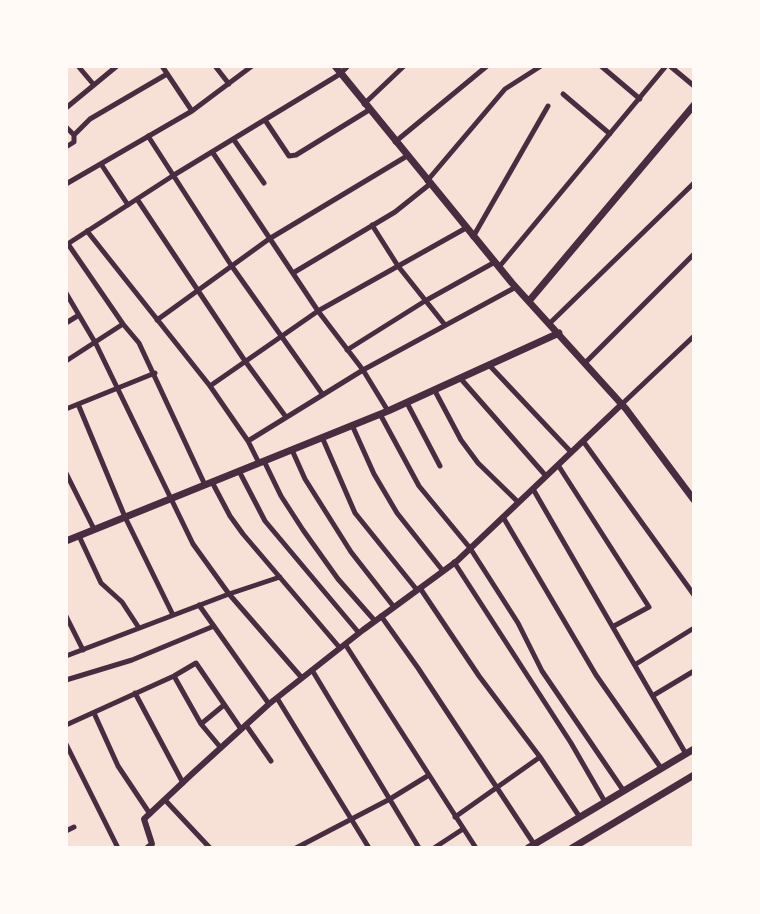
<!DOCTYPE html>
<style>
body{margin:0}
#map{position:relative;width:760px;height:914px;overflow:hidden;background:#f7e1d7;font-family:Inter,sans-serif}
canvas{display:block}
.frame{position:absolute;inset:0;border:68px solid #fffaf5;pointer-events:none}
</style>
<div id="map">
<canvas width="760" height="914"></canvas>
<div class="frame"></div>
</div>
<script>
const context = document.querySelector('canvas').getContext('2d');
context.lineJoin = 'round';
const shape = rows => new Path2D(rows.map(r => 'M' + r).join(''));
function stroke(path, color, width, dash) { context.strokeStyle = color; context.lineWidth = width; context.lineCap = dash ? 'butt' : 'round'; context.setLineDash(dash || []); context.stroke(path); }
stroke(shape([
 [78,66,94,85],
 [162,66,192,111],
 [215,66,229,84],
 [601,66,640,99],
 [670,66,694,86],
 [563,94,610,134],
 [364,104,404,66],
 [66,108,117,66],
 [265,120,289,156,296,155,369,110],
 [66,127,74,135],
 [148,136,231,265,323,395],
 [234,140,264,183],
 [395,142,487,66],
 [66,147,74,142,74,135,90,119,167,74],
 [213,153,318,311,363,370,388,411],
 [101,164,128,205],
 [427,181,505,89,541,66],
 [66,184,192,111,252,66],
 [137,199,245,361,286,417],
 [372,225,398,266,445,325],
 [87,231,210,386,248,441,259,463],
 [473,237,548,106],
 [68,244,123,324,139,343,205,485],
 [66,245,174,175,340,74,348,66],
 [499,267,666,66],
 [293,273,395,212,430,184],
 [66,293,96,344,193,544,229,594,302,678],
 [157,320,269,239,407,156],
 [66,323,79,315],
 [550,323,694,183],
 [347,350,425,301,495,262],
 [66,361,123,324],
 [585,363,694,254],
 [490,366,571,452],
 [461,379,546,476],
 [210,386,318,311,466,228],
 [435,391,461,440,478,463,518,502],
 [407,403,440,466],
 [78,404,125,517,173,615],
 [622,404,694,336],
 [66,409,155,373],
 [380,414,419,486,470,548,518,623,542,671,623,790],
 [352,425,374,474,397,513,443,571],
 [322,437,355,513,417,590],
 [248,441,363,370,516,287],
 [583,441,694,595],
 [292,450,305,479,351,552,394,607],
 [264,461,281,496,303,530,338,579,375,621],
 [558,465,649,607,614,626],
 [239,471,265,521,359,633],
 [66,473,94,529],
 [212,482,230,516,243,534,340,648],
 [533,489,686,754],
 [503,517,596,675,661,768],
 [79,536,101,583,122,602,139,628],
 [454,562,571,743,605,802],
 [420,588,479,676,540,757,579,816],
 [199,605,269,704],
 [66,616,83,650],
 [381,616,418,668,534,844],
 [345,644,476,848],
 [66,656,229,594,280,577],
 [636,664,694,628],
 [312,670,419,848],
 [174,676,201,724,221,748],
 [66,680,132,660,214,626],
 [135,693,183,783],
 [654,695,694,671],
 [277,698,369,848],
 [94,713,118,766,150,814],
 [201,724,224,705],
 [66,725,174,676,196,663,241,729],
 [246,725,271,761],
 [66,744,118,848],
 [165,800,210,848],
 [455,817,540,757],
 [66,831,74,827],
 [296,848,390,799,429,775],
 [434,848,463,829]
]), '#4a2c40', 5);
stroke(shape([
 [147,848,152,844,144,819,193,773,269,704,363,630,457,561,622,404]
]), '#4a2c40', 6);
stroke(shape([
 [335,66,512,283,626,409,694,500],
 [529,301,694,105],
 [66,541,388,411,559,333],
 [528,848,694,749],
 [572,848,694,775]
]), '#4a2c40', 7);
</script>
